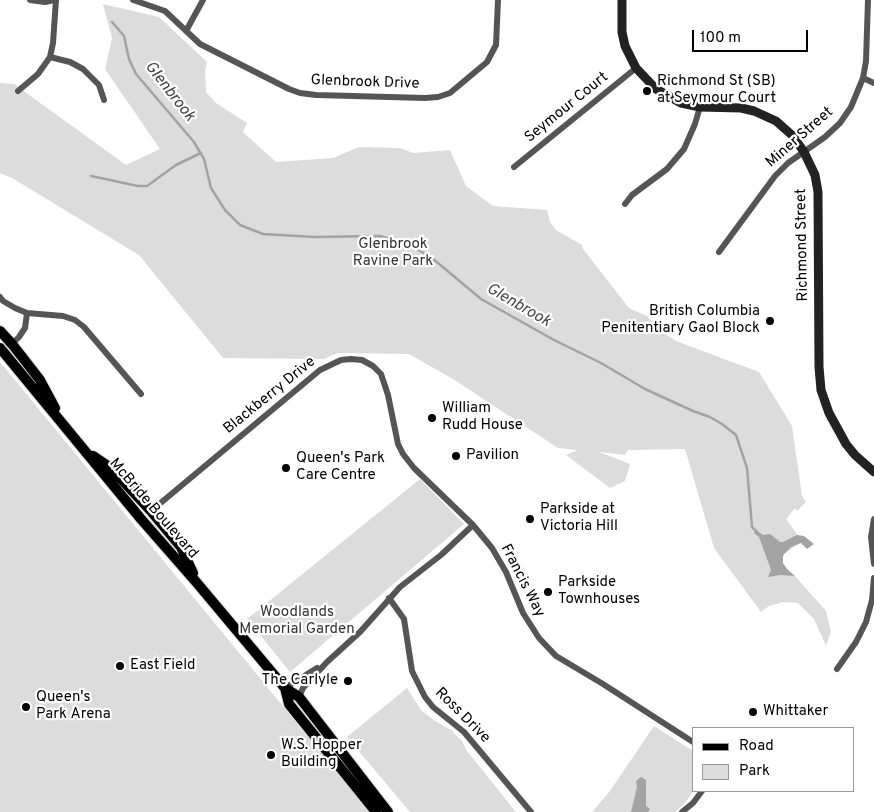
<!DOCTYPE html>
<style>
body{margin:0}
#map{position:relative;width:874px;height:812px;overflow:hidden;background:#fff;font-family:Overpass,sans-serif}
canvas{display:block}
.legend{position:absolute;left:692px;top:727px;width:162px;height:65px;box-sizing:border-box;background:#fff;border:1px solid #999;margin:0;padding:6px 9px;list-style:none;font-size:15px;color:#000}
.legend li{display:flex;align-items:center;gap:10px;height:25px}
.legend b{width:25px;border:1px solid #999}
.scale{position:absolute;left:692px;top:30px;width:116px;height:22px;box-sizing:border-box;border:2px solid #000;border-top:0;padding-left:6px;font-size:15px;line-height:18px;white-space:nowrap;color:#000;-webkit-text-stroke:4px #fff;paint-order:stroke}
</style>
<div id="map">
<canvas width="874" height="812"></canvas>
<ul class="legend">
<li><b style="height:6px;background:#000"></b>Road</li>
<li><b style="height:14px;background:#dcdcdc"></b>Park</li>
</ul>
<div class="scale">100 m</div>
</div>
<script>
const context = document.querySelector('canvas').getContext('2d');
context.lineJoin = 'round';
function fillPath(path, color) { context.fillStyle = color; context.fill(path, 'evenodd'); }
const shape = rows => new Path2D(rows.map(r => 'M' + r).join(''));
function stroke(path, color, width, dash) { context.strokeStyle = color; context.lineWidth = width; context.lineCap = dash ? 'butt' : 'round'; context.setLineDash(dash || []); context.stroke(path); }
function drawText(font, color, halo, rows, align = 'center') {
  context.font = font + ' Overpass,sans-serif'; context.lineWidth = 4.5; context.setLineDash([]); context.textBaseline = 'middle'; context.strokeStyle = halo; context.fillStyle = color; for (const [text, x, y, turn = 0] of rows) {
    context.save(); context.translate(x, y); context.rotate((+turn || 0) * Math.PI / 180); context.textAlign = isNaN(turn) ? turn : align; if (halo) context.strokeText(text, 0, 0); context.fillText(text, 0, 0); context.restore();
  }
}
fillPath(shape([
 [103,4,159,17,207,62,205,71,206,92,216,103,247,123,243,132,276,162,333,158,359,147,400,148,413,153,450,150,466,186,493,206,547,210,550,222,556,230,582,245,583,249,629,308,647,316,659,330,676,341,759,372,792,426,802,496,806,502,797,511,795,508,786,519,802,541,775,561,789,574,795,576,826,611,831,631,826,646,814,619,798,603,783,602,769,606,761,612,714,548,685,449,628,450,625,455,599,452,630,464,625,481,610,488,566,455,578,450,558,448,453,379,409,354,338,353,324,359,223,358,139,255,12,178,0,173,0,83,14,84,126,165,160,149,105,69,112,38],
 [0,362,116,503,370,812,0,812],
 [420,479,464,524,290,672,247,619],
 [407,688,421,710,435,721,451,730,462,741,467,751,516,812,410,812,347,737],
 [654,726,693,751,694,791,684,804,675,812,592,812,610,791]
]), '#dcdcdc');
fillPath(shape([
 [756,530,763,535,770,534,780,542,783,542,797,535,804,536,814,544,807,549,801,543,791,547,785,553,783,556,783,563,787,569,795,576,781,575,768,577,771,570,762,545,759,537,754,533],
 [641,777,646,780,646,806,650,809,648,812,631,812,637,787,636,781]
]), '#a3a3a3');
stroke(shape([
 [112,22,124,36,129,59,136,74,194,142,204,159,211,188,225,210,240,225,263,234,315,237,380,236,408,244,432,258,481,299,554,340,601,363,645,389,693,411,710,417,722,424,736,435,747,468,752,527,757,532],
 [91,176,138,186,147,186,176,165,201,153]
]), '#a3a3a3', 2.5);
const primary = shape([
 [0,331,12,344,40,380,55,408],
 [0,348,141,519,197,583,285,688,299,697,388,812],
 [93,456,112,469,151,511,181,547,193,573],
 [285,688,289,704,376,812]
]);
stroke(primary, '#dbdbdb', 12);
stroke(shape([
 [30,0,45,2,54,0],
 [133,0,165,11,200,44,289,89,300,93,316,95,425,98,438,97,450,93,487,62,496,45,498,0],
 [186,31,203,0],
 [50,57,70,62,83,69,99,85,104,100],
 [863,78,874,83],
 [18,91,38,74,50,57,53,43,56,0],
 [514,167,636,68],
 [625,204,632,195,667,169,684,149,695,124,700,107],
 [719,252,775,176,788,163,825,137,840,123,851,107,863,78,866,61,868,0],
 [0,297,3,301,15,308,27,313,63,316,75,320,84,327,141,394],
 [12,344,19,337,25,328,27,313],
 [151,511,320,370,341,360,351,359,362,360,373,366,381,374,388,395,398,444,403,454,414,468,473,525,492,548,506,572,523,613,539,638,556,656,603,684,693,742],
 [874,519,871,537,874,564],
 [389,598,404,619,412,671,425,697,433,707,464,732,531,812],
 [837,669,856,642,866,622,872,600,874,578],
 [285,688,317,668],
 [299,697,303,688,327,662,360,632,400,587,441,555,473,525],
 [682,812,693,803,702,791]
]), '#555', 6);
stroke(shape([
 [622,0,622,32,625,46,636,68,656,89,681,103,700,107,741,108,754,111,776,121,793,136,804,152,815,175,818,192,819,367,821,390,829,413,846,444,855,455,874,472]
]), '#222', 9);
stroke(primary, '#000', 10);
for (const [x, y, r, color] of [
 [647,91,5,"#000"],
 [770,321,5,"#000"],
 [432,418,5,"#000"],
 [456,456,5,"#000"],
 [286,468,5,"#000"],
 [530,519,5,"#000"],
 [548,592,5,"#000"],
 [120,666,5,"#000"],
 [348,681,5,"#000"],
 [26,707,5,"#000"],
 [753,712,5,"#000"],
 [271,755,5,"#000"]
]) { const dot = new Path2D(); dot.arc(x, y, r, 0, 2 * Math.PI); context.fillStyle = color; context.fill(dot); stroke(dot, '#fff', 2); }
drawText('15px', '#000', '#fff', [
 ["Richmond St (SB)",657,82],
 ["at Seymour Court",657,99],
 ["British Columbia",760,312,"right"],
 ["Penitentiary Gaol Block",760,329,"right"],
 ["William",442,409],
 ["Rudd House",442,426],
 ["Pavilion",466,456],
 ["Queen's Park",296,459],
 ["Care Centre",296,476],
 ["Parkside at",540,510],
 ["Victoria Hill",540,527],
 ["Parkside",558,583],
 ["Townhouses",558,600],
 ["East Field",130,666],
 ["The Carlyle",338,681,"right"],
 ["Queen's",36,698],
 ["Park Arena",36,715],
 ["Whittaker",763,712],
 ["W.S. Hopper",281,746],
 ["Building",281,763]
], 'left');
drawText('15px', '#000', '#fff', [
 ["Glenbrook Drive",365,83,2],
 ["Seymour Court",567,108,-39],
 ["Miner Street",800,138,-41],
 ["Richmond Street",803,245,-91],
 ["Blackberry Drive",270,396,-39],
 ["McBride Boulevard",153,509,49],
 ["Francis Way",522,581,63],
 ["Ross Drive",462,716,45]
]);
drawText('15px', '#333', '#fff', [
 ["Glenbrook",393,245],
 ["Ravine Park",393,262],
 ["Woodlands",297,613],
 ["Memorial Garden",297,630]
]);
drawText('italic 16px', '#444', '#fff', [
 ["Glenbrook",169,92,52],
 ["Glenbrook",518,306,30]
]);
</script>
